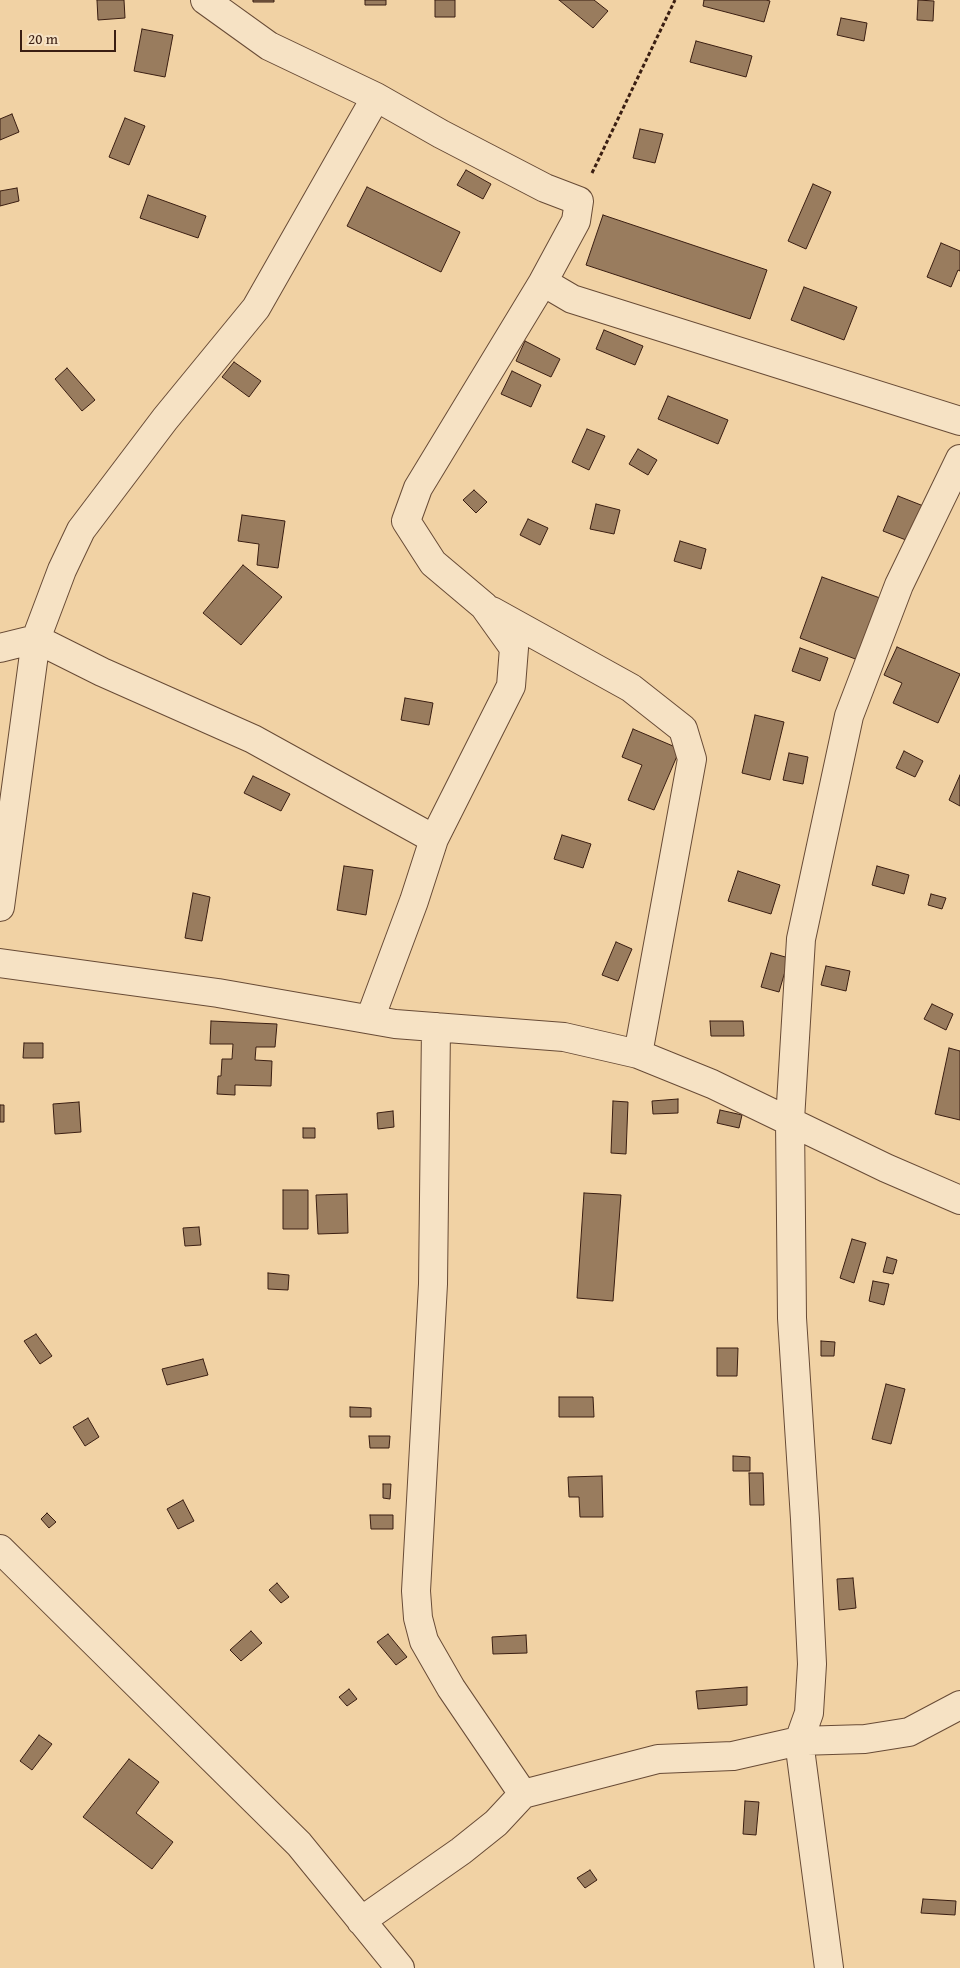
<!DOCTYPE html>
<style>
body{margin:0}
#map{position:relative;width:960px;height:1968px;overflow:hidden;background:#f1d2a4;font-family:"Gentium Book Plus",serif}
canvas{display:block}
.scale{position:absolute;left:20px;top:30px;width:96px;height:22px;box-sizing:border-box;border:2px solid #3a1e12;border-top:0;padding-left:6px;font-size:15px;line-height:18px;white-space:nowrap;color:#3a1e12;-webkit-text-stroke:4px #f6e2c4;paint-order:stroke}
</style>
<div id="map">
<canvas width="960" height="1968"></canvas>
<div class="scale">20 m</div>
</div>
<script>
const context = document.querySelector('canvas').getContext('2d');
context.lineJoin = 'round';
function fillPath(path, color) { context.fillStyle = color; context.fill(path, 'evenodd'); }
const shape = rows => new Path2D(rows.map(r => 'M' + r).join(''));
function stroke(path, color, width, dash) { context.strokeStyle = color; context.lineWidth = width; context.lineCap = dash ? 'butt' : 'round'; context.setLineDash(dash || []); context.stroke(path); }
const building = shape([
 [97,0,124,0,125,18,98,20,97,0],
 [253,0,274,0,274,2,253,2,253,0],
 [365,0,386,0,386,5,365,5,365,0],
 [435,0,455,0,455,17,435,17,435,0],
 [559,0,594,0,608,11,593,28,559,0],
 [704,0,766,0,770,1,764,22,703,6,704,0],
 [918,0,934,1,933,21,917,20,918,0],
 [841,18,867,23,864,41,837,35,841,18],
 [142,29,173,35,165,77,134,71,142,29],
 [696,41,752,56,746,77,690,62,696,41],
 [12,114,19,132,0,140,0,119,12,114],
 [125,118,145,126,129,165,109,157,125,118],
 [640,129,663,134,655,163,633,158,640,129],
 [466,170,491,184,483,199,457,185,466,170],
 [813,184,831,192,806,249,788,241,813,184],
 [367,187,460,232,441,272,347,226,367,187],
 [17,188,19,201,0,206,0,191,17,188],
 [148,195,206,216,198,238,140,218,148,195],
 [603,215,767,270,750,319,586,265,603,215],
 [941,243,960,251,960,271,958,270,951,287,927,277,941,243],
 [804,287,857,307,844,340,791,320,804,287],
 [604,330,643,346,635,365,596,349,604,330],
 [525,341,560,359,551,377,516,361,525,341],
 [234,362,261,381,249,397,222,377,234,362],
 [67,368,95,400,82,411,55,379,67,368],
 [512,371,541,385,531,407,501,394,512,371],
 [668,396,728,420,718,444,658,419,668,396],
 [587,429,605,436,589,470,572,462,587,429],
 [638,449,657,460,648,475,629,464,638,449],
 [474,490,487,502,476,513,463,500,474,490],
 [898,496,926,507,911,542,883,531,898,496],
 [596,504,620,510,614,534,590,529,596,504],
 [242,515,285,521,278,568,257,565,259,544,238,541,242,515],
 [528,519,548,528,540,545,520,535,528,519],
 [680,541,706,549,701,569,674,561,680,541],
 [243,565,282,597,241,645,203,613,243,565],
 [822,577,880,598,858,660,800,638,822,577],
 [897,647,960,674,938,723,893,703,902,683,884,675,897,647],
 [800,648,828,658,820,681,792,671,800,648],
 [405,698,433,703,429,725,401,720,405,698],
 [755,715,784,722,770,780,742,773,755,715],
 [633,729,680,749,654,810,628,800,642,765,622,757,633,729],
 [904,751,923,761,915,777,896,768,904,751],
 [789,753,808,757,803,784,783,780,789,753],
 [960,775,960,806,949,800,960,775],
 [253,776,290,794,281,811,244,793,253,776],
 [562,835,591,844,583,868,554,859,562,835],
 [344,866,373,870,366,915,337,910,344,866],
 [877,866,909,875,904,894,872,885,877,866],
 [738,871,780,885,771,914,728,901,738,871],
 [193,893,210,897,202,941,185,938,193,893],
 [931,894,946,898,942,909,928,905,931,894],
 [616,942,632,949,618,981,602,975,616,942],
 [771,953,789,958,779,992,761,987,771,953],
 [826,966,850,971,846,991,821,985,826,966],
 [932,1004,953,1014,946,1030,924,1019,932,1004],
 [211,1021,277,1024,275,1047,256,1047,255,1060,272,1061,271,1086,235,1085,235,1095,217,1094,218,1076,221,1076,222,1059,232,1059,233,1044,210,1044,211,1021],
 [710,1021,743,1021,744,1036,711,1036,710,1021],
 [24,1043,43,1043,43,1058,23,1058,24,1043],
 [949,1048,960,1051,960,1120,935,1114,949,1048],
 [678,1099,678,1113,653,1114,652,1101,678,1099],
 [613,1101,628,1102,626,1154,611,1153,613,1101],
 [79,1102,81,1132,55,1134,53,1104,79,1102],
 [0,1105,4,1105,4,1122,0,1122,0,1105],
 [720,1110,742,1115,739,1128,717,1123,720,1110],
 [393,1111,394,1127,378,1129,377,1113,393,1111],
 [303,1128,315,1128,315,1138,303,1138,303,1128],
 [283,1190,308,1190,308,1229,283,1229,283,1190],
 [584,1193,621,1195,613,1301,577,1298,584,1193],
 [347,1194,348,1233,318,1234,316,1195,347,1194],
 [199,1227,201,1245,185,1246,183,1228,199,1227],
 [852,1239,866,1243,854,1283,840,1278,852,1239],
 [887,1257,897,1260,893,1274,883,1272,887,1257],
 [268,1273,289,1275,288,1290,268,1289,268,1273],
 [873,1281,889,1284,884,1305,869,1301,873,1281],
 [36,1334,52,1356,40,1364,24,1341,36,1334],
 [821,1341,835,1342,834,1356,821,1356,821,1341],
 [717,1348,738,1348,737,1376,717,1376,717,1348],
 [203,1359,208,1375,167,1385,162,1369,203,1359],
 [886,1384,905,1389,891,1444,872,1439,886,1384],
 [559,1397,593,1397,594,1417,559,1417,559,1397],
 [350,1407,371,1408,371,1417,350,1417,350,1407],
 [88,1418,99,1437,85,1446,73,1427,88,1418],
 [369,1436,390,1436,389,1448,370,1448,369,1436],
 [733,1456,750,1457,750,1471,733,1471,733,1456],
 [749,1473,763,1473,764,1505,750,1505,749,1473],
 [602,1476,603,1517,580,1517,579,1497,569,1497,568,1477,602,1476],
 [383,1484,391,1484,390,1499,383,1498,383,1484],
 [183,1500,194,1521,178,1529,167,1509,183,1500],
 [47,1513,56,1522,49,1528,41,1519,47,1513],
 [370,1515,393,1515,393,1529,371,1529,370,1515],
 [853,1578,856,1608,839,1610,837,1579,853,1578],
 [277,1583,289,1597,281,1603,269,1590,277,1583],
 [251,1631,262,1643,241,1661,230,1650,251,1631],
 [388,1634,407,1657,396,1665,377,1642,388,1634],
 [526,1635,527,1653,493,1654,492,1637,526,1635],
 [747,1687,747,1705,698,1709,696,1691,747,1687],
 [349,1689,357,1699,347,1706,339,1697,349,1689],
 [39,1735,52,1744,32,1770,20,1761,39,1735],
 [129,1759,159,1782,136,1813,173,1842,152,1869,83,1817,129,1759],
 [745,1801,759,1802,756,1835,743,1834,745,1801],
 [590,1870,597,1880,585,1888,577,1878,590,1870],
 [923,1899,956,1901,955,1915,921,1913,923,1899]
]);
fillPath(building, '#997c5e');
stroke(building, '#3a1e12', 1);
const street = shape([
 [205,0,269,46,376,97,441,134,545,188,579,201,576,221,543,282,572,299,960,421],
 [492,611,631,688,683,729,692,759,638,1054],
 [0,648,36,639,102,672,253,739,434,839,414,901,370,1019],
 [434,839,511,686,514,648,484,606,433,563,406,521,418,488,543,282],
 [0,907,36,639,62,570,81,530,165,419,256,308,376,97],
 [0,963,218,993,395,1024,564,1037,638,1054,712,1084,886,1168,960,1200],
 [0,1549,299,1844,400,1968],
 [523,1794,658,1759,733,1756,799,1741,809,1713,812,1664,805,1519,792,1318,790,1120,801,939,849,716,899,585,960,459],
 [361,1921,461,1851,496,1823,523,1794,451,1688,424,1641,418,1618,416,1591,433,1284,436,1027],
 [829,1968,799,1741,865,1739,909,1732,960,1705]
]);
stroke(street, '#684b36', 30);
stroke(shape([
 [592,173,675,0]
]), '#3a1e12', 3, [4, 2.5]);
stroke(street, '#f6e2c4', 28);
</script>
